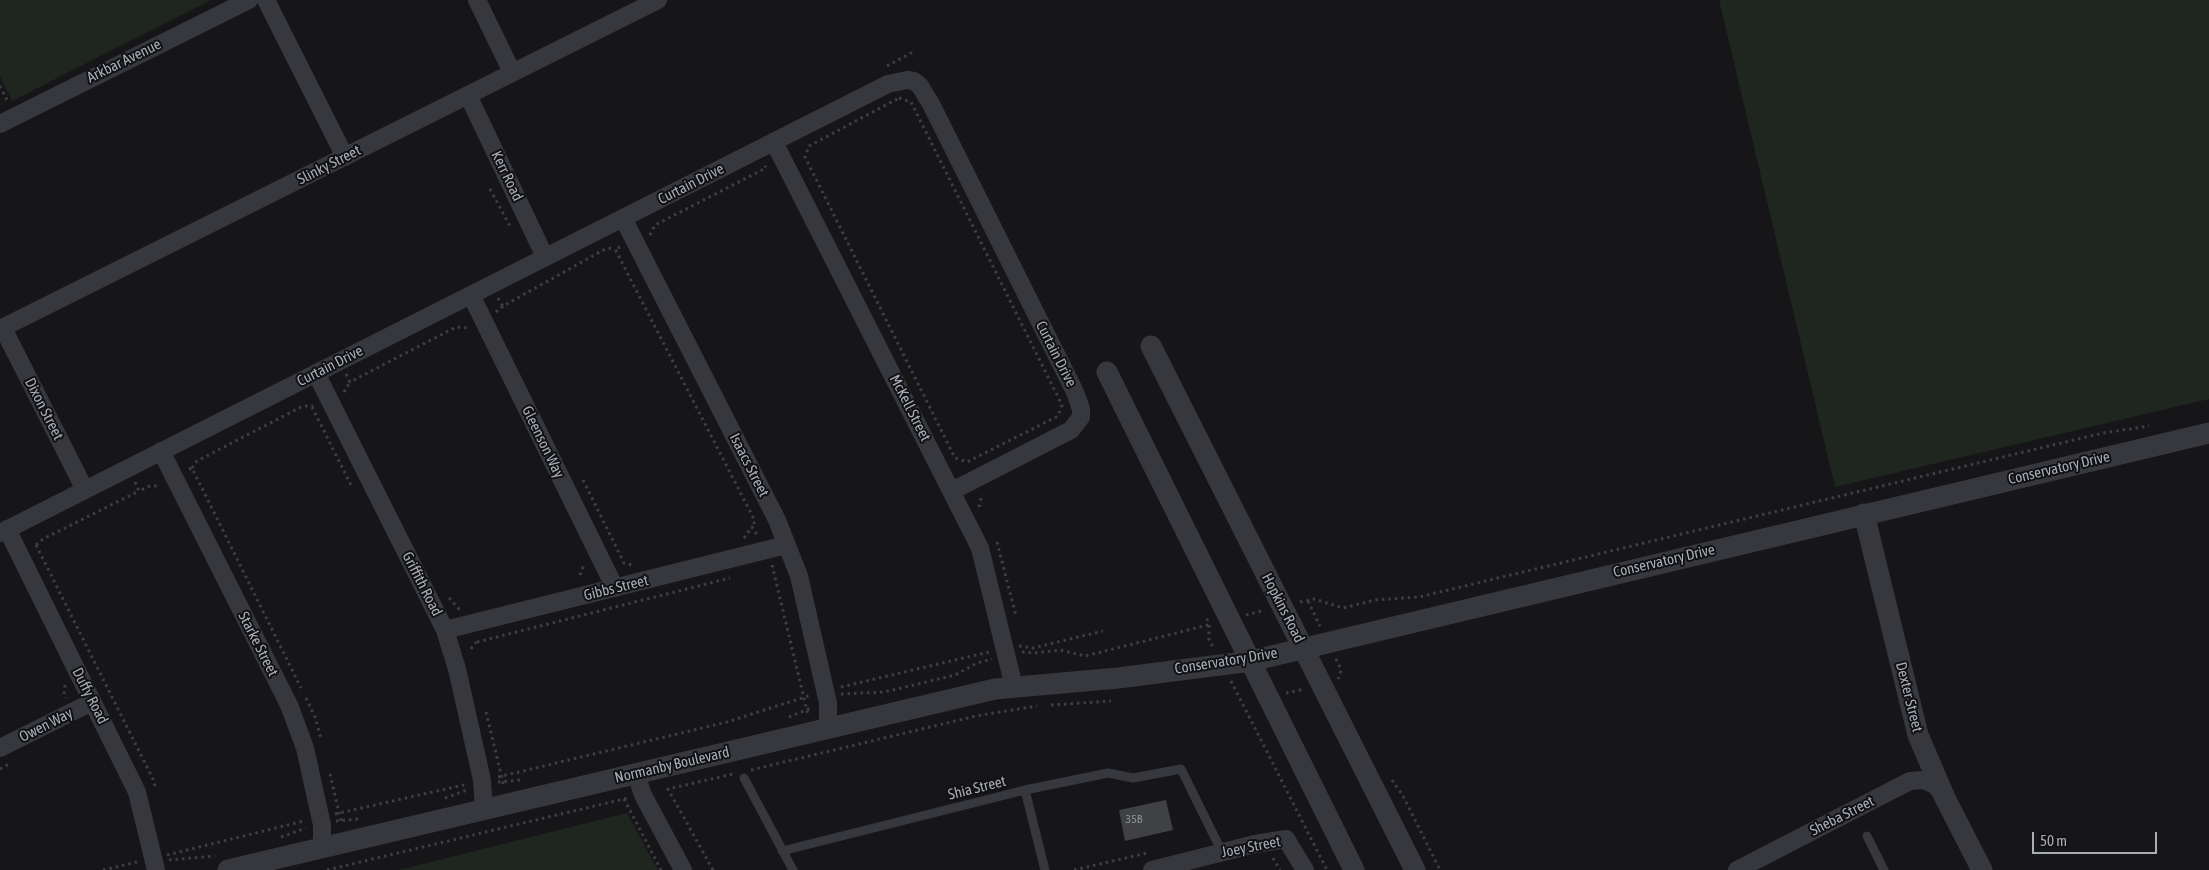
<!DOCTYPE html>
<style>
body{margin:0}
#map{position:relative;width:2209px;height:870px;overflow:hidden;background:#161618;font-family:"Asap Condensed",sans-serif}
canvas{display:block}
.scale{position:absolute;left:2032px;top:832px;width:125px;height:22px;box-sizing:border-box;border:2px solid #a8adb8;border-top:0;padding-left:6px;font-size:15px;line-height:18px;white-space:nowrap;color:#a8adb8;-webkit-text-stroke:4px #111113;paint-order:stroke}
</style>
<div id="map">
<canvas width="2209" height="870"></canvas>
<div class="scale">50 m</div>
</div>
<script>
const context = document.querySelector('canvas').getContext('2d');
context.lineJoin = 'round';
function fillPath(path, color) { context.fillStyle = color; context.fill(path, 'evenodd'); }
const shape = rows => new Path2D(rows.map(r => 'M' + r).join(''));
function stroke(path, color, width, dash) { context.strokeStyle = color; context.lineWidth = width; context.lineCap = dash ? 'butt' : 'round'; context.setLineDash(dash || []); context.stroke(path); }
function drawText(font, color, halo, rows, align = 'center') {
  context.font = font + ' "Asap Condensed",sans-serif'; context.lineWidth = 4; context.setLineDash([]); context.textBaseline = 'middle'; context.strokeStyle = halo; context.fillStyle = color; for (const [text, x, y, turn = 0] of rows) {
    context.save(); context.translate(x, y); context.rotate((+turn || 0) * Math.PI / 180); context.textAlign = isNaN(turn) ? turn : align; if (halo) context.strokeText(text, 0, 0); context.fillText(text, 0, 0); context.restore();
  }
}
fillPath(shape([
 [0,0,211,0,12,101,0,77],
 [1719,0,2209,0,2209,399,1835,487],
 [627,813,658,870,399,870]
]), '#1e261f');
fillPath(shape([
 [1166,800,1173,830,1125,841,1119,810]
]), '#404145');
stroke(shape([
 [887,66,915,51],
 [0,86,8,102],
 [899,98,911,102,1062,405,1058,416,967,462,955,458,805,157,809,146,899,98],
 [490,189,511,228],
 [650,235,655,225,766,168,765,166],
 [620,247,615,249,755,521,752,527],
 [498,298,503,306,607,248,615,249],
 [496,312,503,306],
 [346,374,350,382,456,327,469,328],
 [344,392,350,382],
 [312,407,351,485],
 [192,468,197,461,303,406,313,406],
 [189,469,192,468,301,688],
 [583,480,624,563,632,565],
 [135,482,139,491,150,486,158,486],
 [979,507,982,494],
 [744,538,752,527,757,535],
 [997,542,1016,616],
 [36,545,153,779,156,789],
 [36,545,43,539,139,491],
 [772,565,808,715],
 [580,575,584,564],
 [449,598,460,610],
 [1308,601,1320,626],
 [1300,602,1314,599,1343,608,1375,600,1419,597,2103,433,2149,426],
 [1246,615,1265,610],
 [1209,625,1209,640,1213,647],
 [477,642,730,578],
 [1019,646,1033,648,1103,631],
 [471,649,476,642],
 [1022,652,1036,653,1060,650,1085,656,1208,625,1207,618],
 [1336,659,1341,670,1338,679],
 [1231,681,1327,870],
 [65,685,64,694,66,698],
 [841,687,989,652],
 [1286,693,1305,689],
 [841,694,885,692,955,675,977,663,992,659],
 [306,698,315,717,321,739],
 [1051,705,1111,701],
 [486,712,503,782,502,788],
 [789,717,813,707],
 [0,769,9,764],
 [751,770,976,716,1037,706],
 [330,774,341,821],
 [498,777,727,722,811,695],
 [1392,780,1403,796,1440,870],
 [498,782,521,780],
 [445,798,467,790],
 [624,799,661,870],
 [335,814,468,784],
 [336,821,359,819],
 [281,837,306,828],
 [167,855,304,821],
 [1273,858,1280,870],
 [169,860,215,856],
 [103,870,137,862],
 [327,870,628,798],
 [713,870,668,789,733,774],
 [1074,870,1147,853]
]), '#3d3f44', 3, [2.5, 4]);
stroke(shape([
 [744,778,793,870],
 [1025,790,1045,870],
 [1867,836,1884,870],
 [782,851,1025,790,1108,773,1133,778,1181,769,1222,852]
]), '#37383d', 9);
stroke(shape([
 [266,0,345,157],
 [477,0,512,72],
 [468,95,545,257],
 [0,124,249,0],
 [774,142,980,548,1014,687],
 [623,218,777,520,799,576,828,703,828,728],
 [471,295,615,588],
 [3,328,85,490],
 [0,329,658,0],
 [316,373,445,630,457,669,482,780,484,809],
 [161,451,289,705,305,748,322,825,322,848],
 [7,529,137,792,156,870],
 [0,533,888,84,907,80,914,81,920,86,931,104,1075,392,1081,409,1081,417,1071,430,952,491],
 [445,630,786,545],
 [0,748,92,702],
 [636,774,643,795,683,870],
 [1152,870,1255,844,1286,839,1305,870],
 [1737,870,1910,781,1923,780,1935,785,1944,796]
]), '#37383d', 18);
stroke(shape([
 [1151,346,1415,870],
 [1107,372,1354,870],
 [1864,514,1918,735,1945,798,1982,870],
 [228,870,995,689,1118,678,1251,661,2209,433]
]), '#37383d', 21);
drawText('12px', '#8e929b', null, [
 ["35B",1134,819]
]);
drawText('15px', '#a8adb8', '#111113', [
 ["Arkbar Avenue",124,61,-26],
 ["Slinky Street",329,165,-27],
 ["Kerr Road",507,176,64],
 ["Curtain Drive",691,184,-27],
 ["Curtain Drive",1056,354,63],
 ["Curtain Drive",330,366,-27],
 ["McKell Street",910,408,63],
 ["Dixon Street",44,409,63],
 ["Gleenson Way",543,442,64],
 ["Isaacs Street",749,465,63],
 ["Conservatory Drive",2059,468,-13],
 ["Conservatory Drive",1664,561,-13],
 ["Griffith Road",422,584,63],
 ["Gibbs Street",616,588,-14],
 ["Hopkins Road",1283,608,63],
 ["Starke Street",258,644,63],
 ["Conservatory Drive",1226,661,-9],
 ["Duffy Road",90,696,63],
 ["Dexter Street",1909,697,76],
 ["Owen Way",46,725,-27],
 ["Normanby Boulevard",672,765,-13],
 ["Shia Street",977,788,-14],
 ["Sheba Street",1842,816,-27],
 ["Joey Street",1251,847,-11]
]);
</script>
